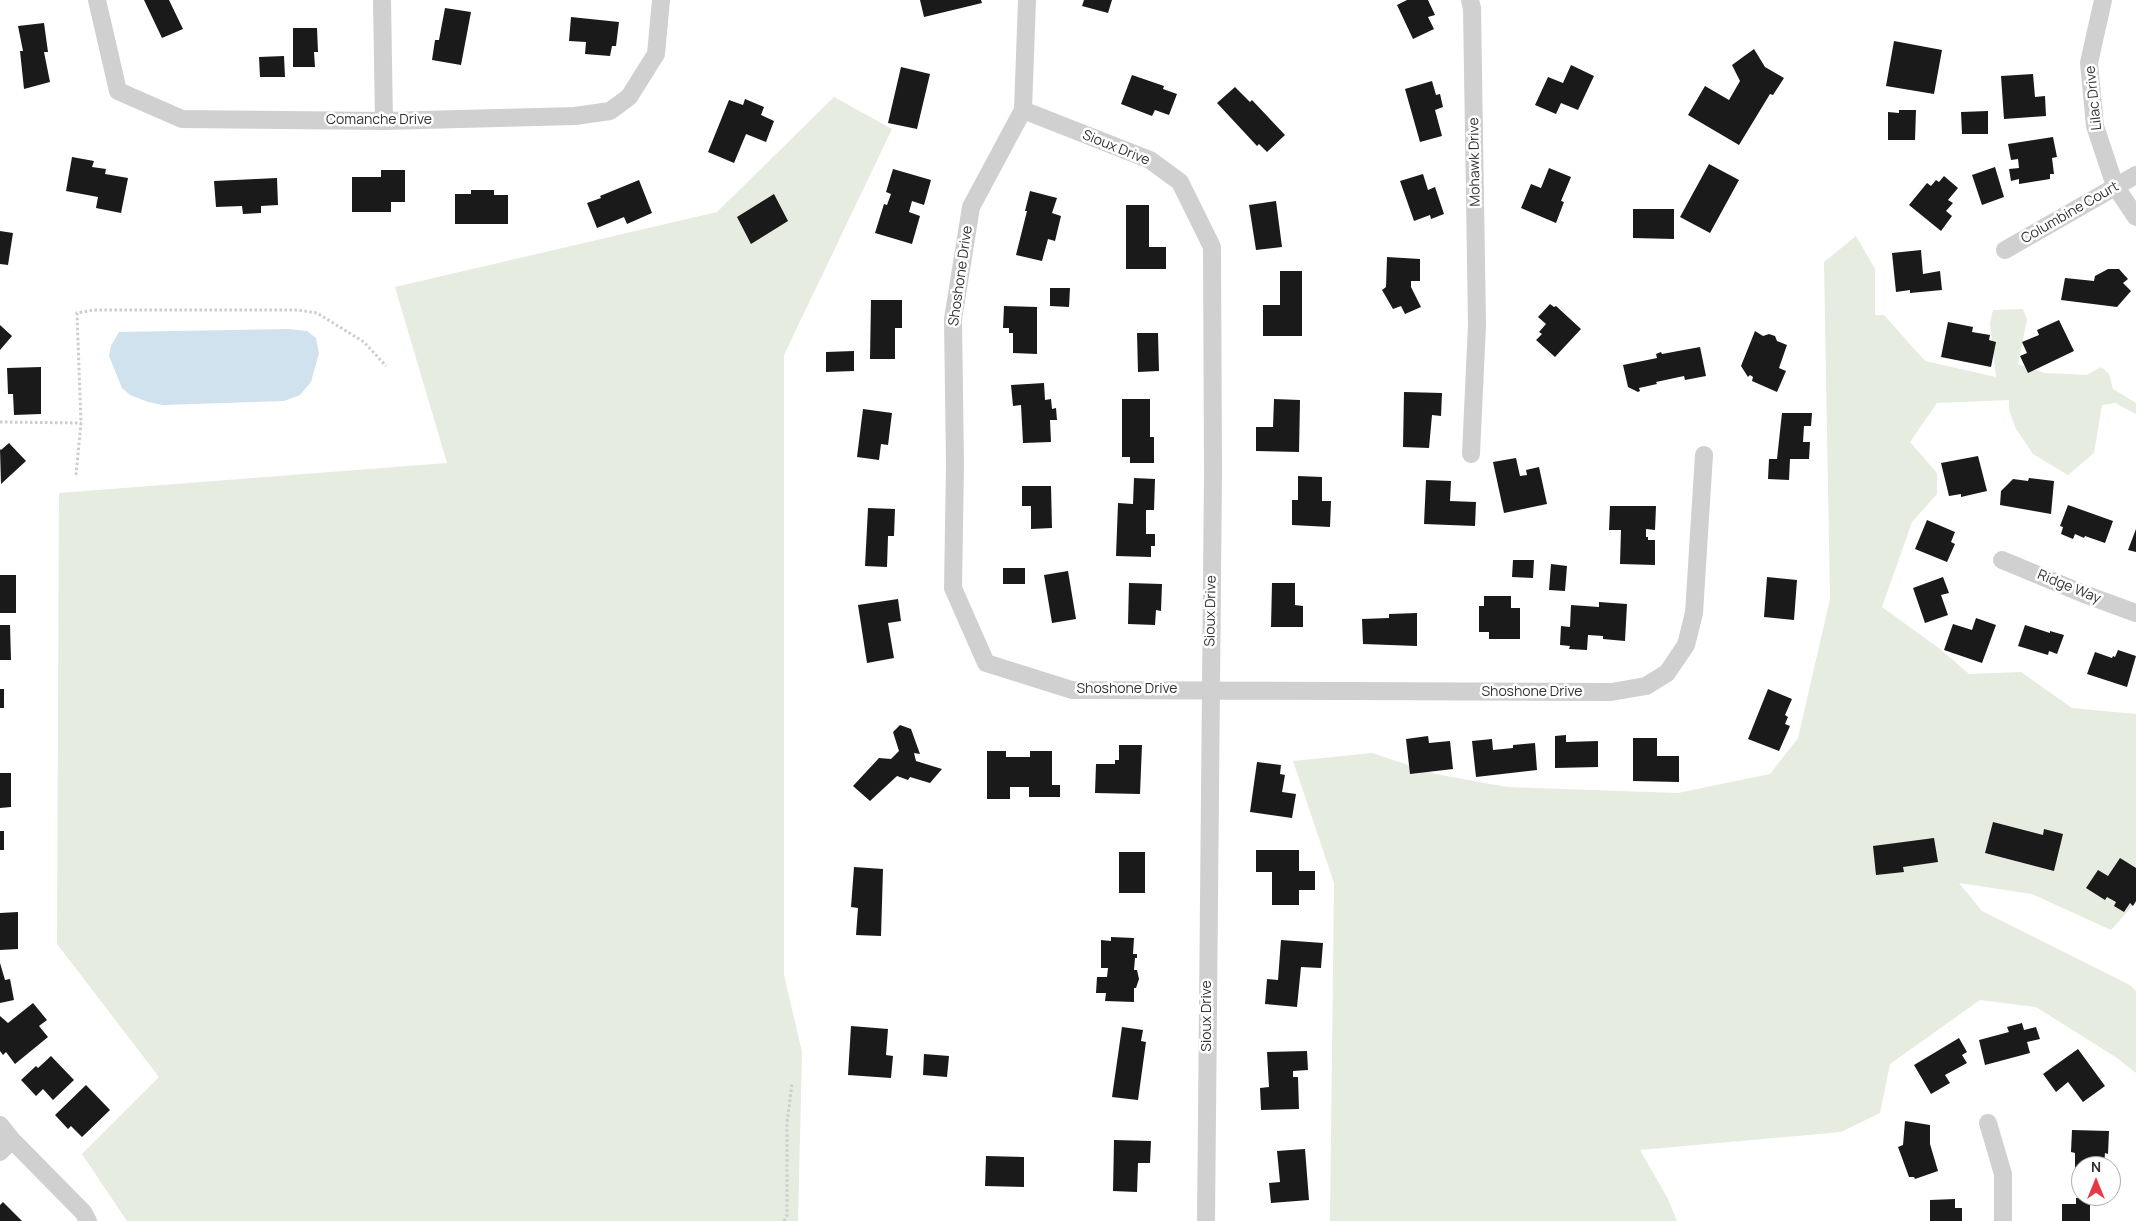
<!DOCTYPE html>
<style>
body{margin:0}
#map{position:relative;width:2136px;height:1221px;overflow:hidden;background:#fff;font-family:Manrope,sans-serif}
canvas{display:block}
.north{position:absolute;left:2071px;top:1156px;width:50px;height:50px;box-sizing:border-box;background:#fff;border:1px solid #adadad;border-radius:50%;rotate:0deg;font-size:14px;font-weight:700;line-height:20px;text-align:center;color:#333}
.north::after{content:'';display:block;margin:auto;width:18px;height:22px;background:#e63946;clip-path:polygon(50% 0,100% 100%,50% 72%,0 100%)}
</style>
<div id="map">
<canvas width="2136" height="1221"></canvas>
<div class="north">N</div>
</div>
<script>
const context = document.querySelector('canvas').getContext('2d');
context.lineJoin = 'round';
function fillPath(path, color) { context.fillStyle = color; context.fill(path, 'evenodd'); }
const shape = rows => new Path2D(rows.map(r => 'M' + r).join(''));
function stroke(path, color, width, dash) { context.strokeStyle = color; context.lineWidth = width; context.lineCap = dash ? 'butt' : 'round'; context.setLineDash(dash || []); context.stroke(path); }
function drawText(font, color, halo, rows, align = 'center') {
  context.font = font + ' Manrope,sans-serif'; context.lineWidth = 5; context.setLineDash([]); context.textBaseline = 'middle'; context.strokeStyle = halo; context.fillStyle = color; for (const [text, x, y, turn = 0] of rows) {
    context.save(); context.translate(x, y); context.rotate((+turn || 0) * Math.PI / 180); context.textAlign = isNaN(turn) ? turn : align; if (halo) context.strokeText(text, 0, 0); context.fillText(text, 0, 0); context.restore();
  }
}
fillPath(shape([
 [834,97,892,129,784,355,784,975,802,1052,798,1221,127,1221,82,1154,159,1077,57,944,59,493,447,463,395,287,717,212],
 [1856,236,1875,269,1875,315,1884,315,1925,361,1996,377,1990,323,1993,310,2023,309,2027,320,2018,364,2045,373,2068,374,2087,375,2101,367,2109,374,2113,389,2136,403,2136,414,2115,403,2102,405,2094,453,2068,475,2033,454,2016,429,2009,410,2009,400,1937,403,1910,442,1937,473,1937,494,1912,522,1882,607,1940,649,1969,674,2021,672,2072,708,2136,714,2136,902,2111,930,2032,894,1959,883,1982,911,2130,985,2136,991,2136,1073,2117,1058,2036,1007,1980,1000,1890,1064,1880,1113,1841,1132,1640,1150,1668,1199,1677,1221,1330,1221,1334,883,1293,761,1372,753,1435,774,1507,787,1678,793,1770,774,1798,738,1830,599,1824,262]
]), '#e6ecdf');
fillPath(shape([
 [289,329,307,331,316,338,319,353,311,382,300,395,284,401,163,405,148,402,130,395,122,388,109,356,111,346,119,332]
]), '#cfe2ee');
fillPath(shape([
 [144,0,169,0,183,29,162,38],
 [920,0,981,0,982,3,924,17],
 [1084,0,1112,0,1108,13,1082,6],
 [1407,0,1428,0,1435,15,1428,17,1434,29,1413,39,1397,5],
 [445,8,471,12,461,65,432,60,435,40,439,40],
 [571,17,619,22,616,46,612,46,610,56,585,54,586,42,569,41],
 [44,23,48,52,44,52,50,82,24,89,20,51,23,51,18,26],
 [293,28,317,28,318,52,314,52,315,67,293,67],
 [1894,41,1942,50,1934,94,1886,86],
 [1754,49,1765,67,1784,78,1773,95,1770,94,1739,145,1688,115,1705,86,1729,100,1740,81,1732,65],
 [284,56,285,77,260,77,259,57],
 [1571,65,1594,76,1578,110,1561,103,1556,114,1535,105,1548,77,1563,83],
 [901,67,930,74,917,129,888,123],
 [2033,74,2035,97,2045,96,2046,116,2004,119,2001,76],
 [1132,75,1164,86,1163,89,1177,94,1169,115,1155,110,1152,116,1121,104],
 [1432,81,1436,95,1440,94,1443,107,1435,110,1442,136,1420,142,1405,89],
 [1235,87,1250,102,1252,100,1285,135,1267,152,1259,144,1257,146,1217,103],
 [745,99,764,107,761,115,774,121,766,142,746,134,734,163,708,152,729,100,743,105],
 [1899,110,1916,110,1915,140,1888,140,1888,112,1899,113],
 [1988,111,1988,134,1962,134,1961,112],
 [2053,137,2057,157,2052,158,2054,174,2050,174,2050,179,2019,184,2019,179,2011,181,2009,169,2019,168,2018,159,2011,160,2008,144],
 [72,157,94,161,92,167,106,169,105,174,128,178,121,213,96,208,98,197,66,191],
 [1709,164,1739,180,1710,233,1680,217],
 [1995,167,2004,197,1982,205,1972,175],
 [1549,168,1571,177,1561,201,1564,202,1556,223,1521,208,1531,184,1541,188],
 [893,169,931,180,924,205,912,201,909,212,920,216,912,244,875,233,884,204,887,205,891,194,886,192],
 [381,170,405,170,405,202,391,202,391,212,352,212,352,177,381,177],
 [1423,174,1428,190,1435,187,1444,214,1431,219,1430,215,1414,221,1400,181],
 [1944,176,1958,188,1948,200,1953,203,1946,211,1952,216,1941,231,1909,205,1927,183,1931,186,1936,180,1939,182],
 [277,178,278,205,261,206,261,213,243,214,242,206,216,207,214,181],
 [639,180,652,213,627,224,624,217,597,228,587,203,601,198,600,196],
 [471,190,494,190,494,195,508,195,508,224,455,224,455,194,471,194],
 [1030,191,1057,198,1052,213,1061,216,1055,241,1048,239,1042,261,1016,255,1027,211,1025,211],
 [774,194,788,221,751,244,737,217],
 [1276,201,1282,247,1256,250,1249,205],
 [1126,205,1149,205,1149,247,1166,247,1166,269,1126,269],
 [1633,209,1674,209,1674,239,1633,238],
 [0,231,13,233,8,265,0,264],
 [1921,250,1923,274,1940,271,1942,290,1910,293,1910,290,1896,292,1892,253],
 [1387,257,1420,259,1420,281,1411,281,1411,287,1421,307,1405,314,1401,306,1393,309,1382,290,1386,287],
 [2108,269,2119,269,2128,279,2123,283,2131,291,2117,307,2061,300,2065,278,2094,281,2095,276],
 [1280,271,1302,271,1302,336,1263,336,1263,305,1280,305],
 [1050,288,1070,288,1069,307,1050,306],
 [871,300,902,300,902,328,895,328,895,359,870,359],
 [1550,304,1554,307,1556,306,1581,329,1555,357,1536,340,1542,334,1539,332,1546,324,1538,317],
 [1004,306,1037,307,1037,354,1013,353,1013,333,1009,333,1009,328,1003,328],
 [2059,320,2074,351,2028,373,2020,356,2027,353,2022,342,2039,335,2037,330],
 [1948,322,1973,327,1972,332,1990,335,1989,340,1996,342,1991,367,1941,357],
 [0,325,12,336,0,350],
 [1755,331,1763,336,1769,334,1775,336,1777,341,1787,345,1779,368,1786,371,1777,392,1752,381,1753,377,1750,375,1748,377,1741,366],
 [1137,333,1158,333,1159,371,1138,372],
 [1700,347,1706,376,1685,380,1684,376,1656,382,1657,384,1639,388,1640,391,1638,392,1628,387,1623,365,1657,358,1656,354,1661,352,1662,354],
 [854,351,854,371,826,372,826,352],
 [41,367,41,414,14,415,13,394,8,394,7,368],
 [1044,383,1045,400,1051,399,1052,409,1056,408,1057,420,1050,420,1051,442,1023,443,1021,405,1013,406,1011,385],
 [1404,392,1442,393,1441,416,1432,415,1429,448,1403,447],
 [1122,399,1150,399,1150,437,1154,437,1154,463,1130,463,1130,457,1122,457],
 [1274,399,1300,400,1299,452,1256,451,1256,427,1273,427],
 [863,409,892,413,888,445,881,444,879,460,857,457],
 [1782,413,1812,413,1811,426,1804,426,1803,442,1810,442,1809,459,1790,459,1789,480,1768,479,1769,459,1777,459],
 [9,443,26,461,1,484,0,449,1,450],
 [1978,456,1987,491,1961,497,1961,494,1949,496,1941,463],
 [1516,458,1520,476,1527,475,1526,470,1539,467,1547,504,1504,513,1493,462],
 [1298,476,1322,477,1322,501,1331,501,1330,527,1292,525,1292,500,1298,500],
 [1134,478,1155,479,1154,510,1146,510,1146,534,1155,534,1155,546,1151,546,1151,557,1116,556,1118,503,1133,504],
 [2029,478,2054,481,2051,514,2000,505,2001,491,2013,479,2028,481],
 [1426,480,1451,481,1450,501,1476,502,1475,526,1424,524],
 [1022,486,1051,486,1052,528,1031,529,1031,506,1022,506],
 [2068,505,2113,521,2105,543,2085,536,2084,538,2075,534,2073,539,2061,534,2063,527,2060,526],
 [1610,506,1656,506,1655,530,1646,529,1646,537,1648,537,1648,540,1655,540,1655,565,1620,564,1621,530,1609,530],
 [868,508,895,509,894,536,888,536,887,567,865,566],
 [1927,520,1955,532,1951,542,1955,544,1947,562,1915,549],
 [2136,529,2136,552,2128,550],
 [1513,560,1534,560,1533,578,1512,577],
 [1551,564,1567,566,1565,591,1549,590],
 [1003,568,1025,568,1025,584,1003,584],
 [1068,571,1076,619,1052,623,1044,575],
 [0,575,16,575,16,613,0,613],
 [1767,577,1797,580,1794,620,1764,617],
 [1943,577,1949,593,1941,595,1948,615,1925,623,1913,588],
 [1129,583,1162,584,1161,611,1156,610,1155,625,1128,624],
 [1272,583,1295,583,1295,605,1303,606,1303,627,1271,627],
 [1484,596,1511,596,1511,608,1520,608,1520,639,1489,639,1489,632,1479,632,1479,606,1484,606],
 [898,599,901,621,888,623,894,658,867,663,858,605],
 [1599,602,1627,604,1625,641,1603,639,1603,636,1588,635,1587,650,1569,649,1570,646,1560,645,1561,626,1570,627,1571,605,1599,607],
 [1417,613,1417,646,1363,644,1362,619,1389,618,1389,614],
 [1976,618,1996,625,1982,663,1944,650,1953,624,1972,630],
 [0,625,10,625,11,660,0,660],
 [2025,625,2050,633,2050,631,2064,635,2057,654,2049,651,2048,655,2018,646],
 [2118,650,2136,656,2127,687,2087,674,2095,652,2112,658,2113,656,2115,657],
 [0,689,4,689,4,708,0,708],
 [1768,689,1792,699,1785,715,1788,717,1785,724,1790,726,1779,751,1748,739],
 [900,725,911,729,920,754,914,753,916,761,942,769,930,783,910,777,908,780,897,776,870,801,853,786,879,758,891,759,899,751,893,732],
 [1566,735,1566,742,1598,741,1598,767,1555,768,1555,736],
 [1428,736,1429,743,1450,741,1453,769,1410,774,1406,739],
 [1633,738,1657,738,1657,756,1679,756,1679,782,1633,781],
 [1492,739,1493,750,1513,748,1513,745,1535,743,1537,770,1476,777,1472,741],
 [1119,745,1142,745,1140,794,1095,793,1096,764,1115,764,1115,760,1119,760],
 [987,751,1006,751,1006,757,1030,757,1030,751,1052,751,1052,785,1060,785,1060,797,1029,797,1029,787,1010,787,1010,799,987,799],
 [1257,762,1281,765,1280,774,1285,775,1282,792,1296,794,1292,818,1250,812],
 [0,773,11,773,11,807,0,808],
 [1993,822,2043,835,2044,829,2063,834,2054,871,1985,853],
 [0,831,4,831,4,850,0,850],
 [1934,838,1938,862,1903,867,1904,872,1876,875,1873,846],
 [1256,850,1299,850,1299,871,1315,871,1315,890,1299,890,1299,905,1272,905,1272,872,1256,872],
 [1119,852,1145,852,1145,893,1119,893],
 [2120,858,2136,868,2136,901,2133,906,2130,903,2124,912,2114,906,2116,902,2107,897,2105,900,2086,888,2098,870,2108,876],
 [854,867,883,869,881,936,856,935,858,908,851,907],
 [18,912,18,949,0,950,0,913],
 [1111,937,1134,938,1133,954,1137,954,1137,958,1135,958,1134,970,1137,970,1139,979,1136,988,1134,988,1134,1002,1105,1001,1106,993,1096,993,1097,977,1107,977,1108,968,1101,968,1101,940,1111,941],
 [1281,940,1323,943,1321,968,1301,967,1297,1007,1265,1004,1267,979,1278,980],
 [0,963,5,980,10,979,14,1000,0,1003],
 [33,1003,47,1020,39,1026,48,1037,15,1064,6,1052,3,1055,0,1051,0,1016,8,1023],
 [2022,1023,2024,1030,2036,1027,2040,1039,2027,1042,2030,1053,1985,1065,1979,1040,2009,1032,2007,1027],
 [851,1026,888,1029,886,1055,893,1056,891,1078,848,1075],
 [1122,1027,1143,1030,1141,1041,1146,1042,1138,1100,1112,1097],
 [1959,1038,1967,1052,1962,1055,1967,1063,1945,1075,1950,1083,1931,1094,1914,1065],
 [2078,1049,2105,1086,2083,1102,2068,1082,2056,1092,2043,1074],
 [1307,1051,1308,1070,1293,1071,1293,1077,1298,1077,1299,1109,1261,1110,1260,1088,1269,1087,1267,1052],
 [924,1054,949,1056,947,1077,923,1075],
 [51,1056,74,1080,53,1100,43,1089,36,1096,21,1080,36,1066,38,1068],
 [86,1085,110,1110,82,1137,71,1126,68,1129,55,1115],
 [1905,1121,1930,1125,1930,1144,1938,1171,1915,1179,1914,1177,1909,1177,1898,1147,1903,1145],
 [2072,1130,2109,1131,2108,1154,2105,1153,2104,1166,2081,1166,2081,1181,2079,1181,2079,1171,2075,1171,2075,1153,2071,1152],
 [1114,1140,1151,1141,1150,1163,1138,1163,1137,1192,1113,1191],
 [1305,1149,1309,1200,1271,1203,1269,1183,1280,1182,1277,1151],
 [986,1156,1024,1157,1024,1187,985,1186],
 [2076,1198,2090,1198,2090,1221,2062,1221,2062,1204,2076,1204],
 [1955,1199,1955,1208,1962,1208,1962,1221,1930,1221,1930,1200],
 [3,1202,22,1221,0,1221,0,1205]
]), '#1a1a1a');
stroke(shape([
 [0,422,81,423],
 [76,475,81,423,77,313,94,310,298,310,317,313,364,342,386,366],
 [784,1221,787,1215,787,1123,792,1083]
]), '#cdcdcd', 3, [2.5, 2.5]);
stroke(shape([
 [97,0,118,91,182,119,384,121,575,116,610,111,629,97,656,54,661,0],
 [382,0,384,121],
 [1027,0,1023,110,971,207,953,319,955,465,953,588,986,663,1072,690,1611,692,1646,686,1667,673,1686,645,1694,613,1704,455],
 [1470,0,1472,8,1477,325,1471,454],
 [2103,0,2089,63,2095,126,2115,186,2136,217],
 [1023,110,1150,160,1180,182,1212,247,1213,472,1206,1221],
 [2005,250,2136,175],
 [2002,560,2084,594,2136,613],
 [1988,1123,2003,1174,2003,1221],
 [0,1125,12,1140,83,1212,88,1221],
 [0,1152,12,1140]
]), '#d0d0d0', 18);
drawText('14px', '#333', '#fff', [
 ["Lilac Drive",2094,98,-96],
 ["Comanche Drive",379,120],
 ["Sioux Drive",1116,148,22],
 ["Mohawk Drive",1475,162,-91],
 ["Columbine Court",2070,213,-30],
 ["Shoshone Drive",961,276,-82],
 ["Ridge Way",2069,587,22],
 ["Sioux Drive",1211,611,-89],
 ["Shoshone Drive",1127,689],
 ["Shoshone Drive",1532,692],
 ["Sioux Drive",1207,1016,-90]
]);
</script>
